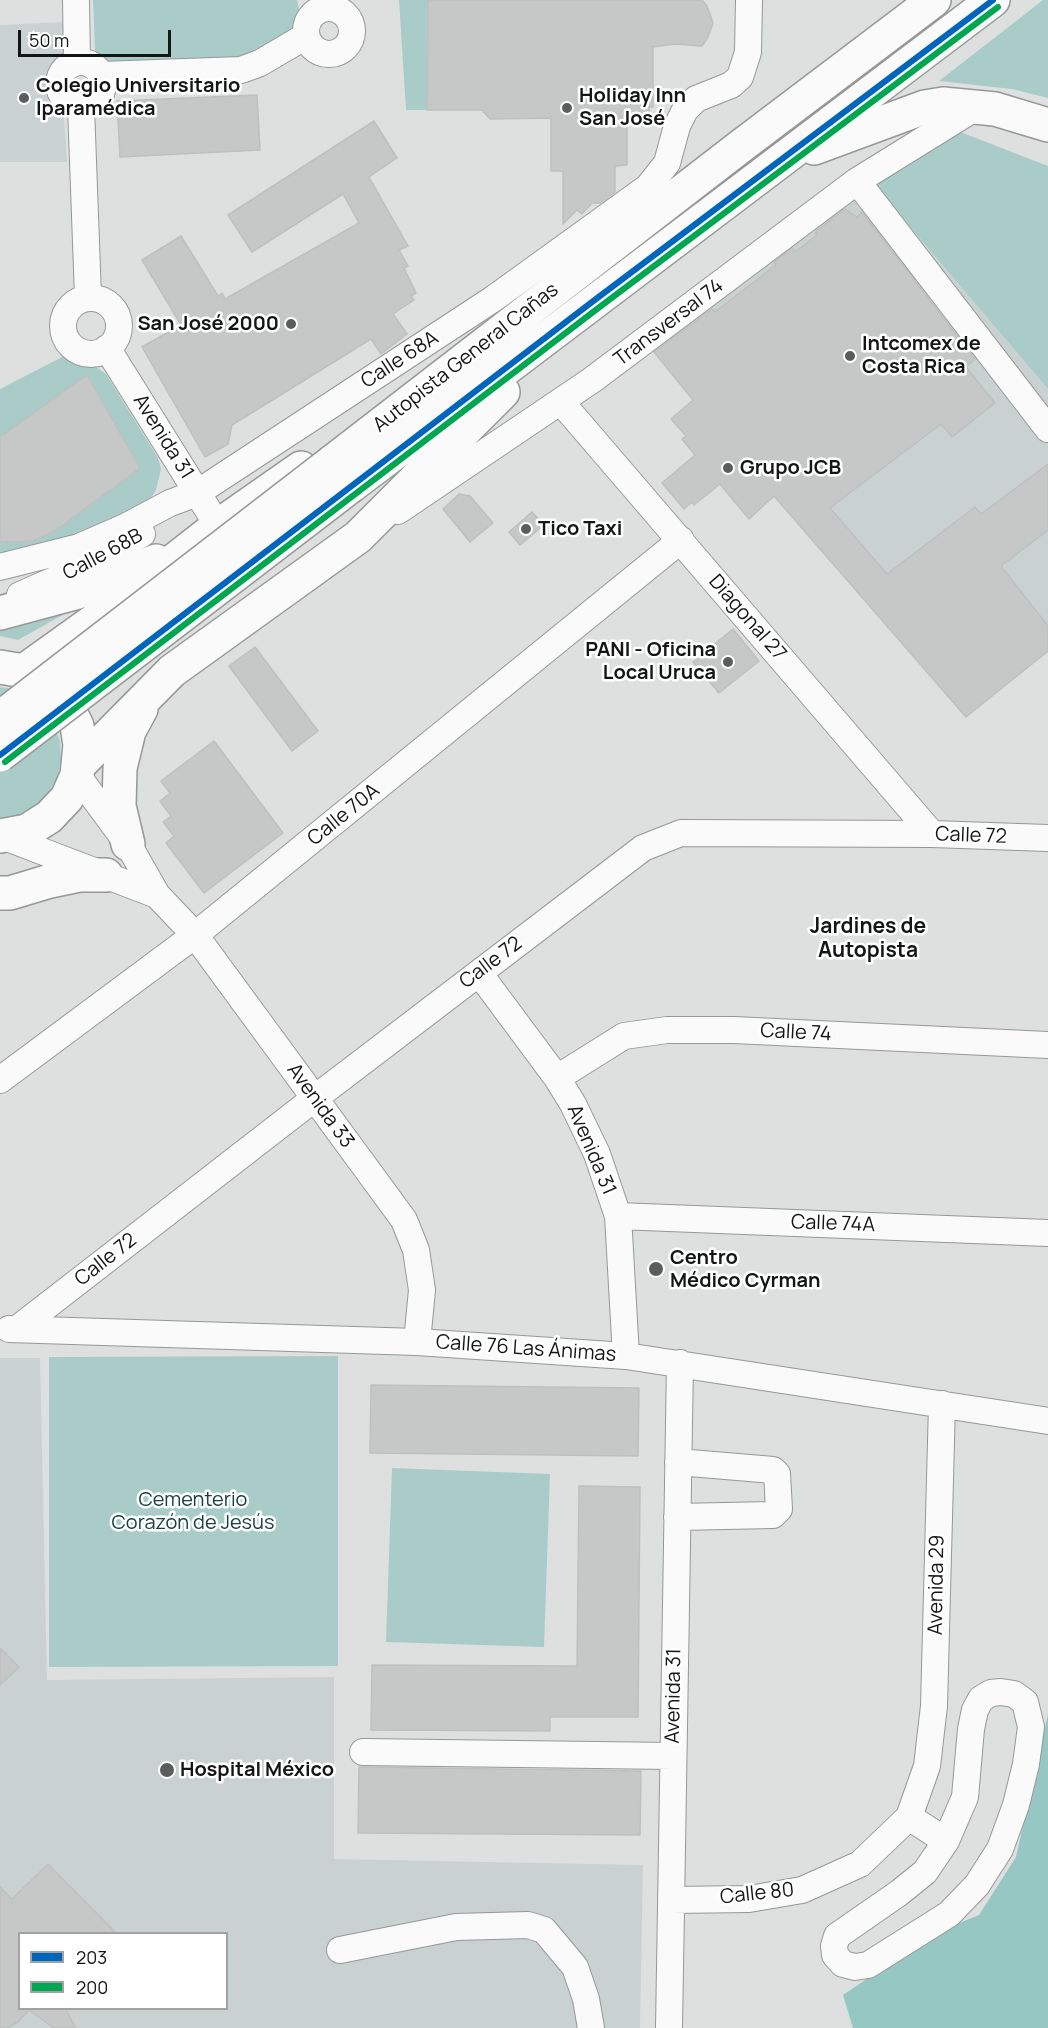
<!DOCTYPE html>
<meta charset="utf-8">
<style>
body{margin:0}
#map{position:relative;width:1048px;height:2028px;overflow:hidden;background:#dee0e0;font-family:Manrope,sans-serif}
canvas{display:block}
.legend{position:absolute;left:18px;top:1932px;width:210px;height:78px;box-sizing:border-box;background:#fff;border:2px solid #a1a2a1;margin:0;padding:8px 10px;list-style:none;font-size:18px;color:#141615}
.legend li{display:flex;align-items:center;gap:12px;height:30px}
.legend b{width:30px;border:2px solid #a1a2a1}
.scale{position:absolute;left:18px;top:30px;width:153px;height:27px;box-sizing:border-box;border:3px solid #141615;border-top:0;padding-left:8px;font-size:18px;line-height:21px;white-space:nowrap;color:#141615;-webkit-text-stroke:4px #fff;paint-order:stroke}
</style>
<div id="map">
<canvas width="1048" height="2028"></canvas>
<ul class="legend">
<li><b style="height:8px;background:#0065bd"></b>203</li>
<li><b style="height:8px;background:#00a651"></b>200</li>
</ul>
<div class="scale">50 m</div>
</div>
<script>
const context = document.querySelector('canvas').getContext('2d');
context.lineJoin = 'round';
function fillPath(path, color) { context.fillStyle = color; context.fill(path, 'evenodd'); }
const shape = rows => new Path2D(rows.map(r => 'M' + r).join(''));
function stroke(path, color, width, dash) { context.strokeStyle = color; context.lineWidth = width; context.lineCap = dash ? 'butt' : 'round'; context.setLineDash(dash || []); context.stroke(path); }
function drawText(font, color, halo, rows, align = 'center') {
  context.font = font + ' Manrope,sans-serif'; context.lineWidth = 5; context.setLineDash([]); context.textBaseline = 'middle'; context.strokeStyle = halo; context.fillStyle = color; for (const [text, x, y, turn = 0] of rows) {
    context.save(); context.translate(x, y); context.rotate((+turn || 0) * Math.PI / 180); context.textAlign = isNaN(turn) ? turn : align; if (halo) context.strokeText(text, 0, 0); context.fillText(text, 0, 0); context.restore();
  }
}
fillPath(shape([
 [64,22,63,52,51,67,47,78,47,92,49,104,64,118,67,162,0,162,0,25],
 [869,179,1048,389,1048,649,966,717,650,348],
 [0,1358,40,1358,47,1680,334,1677,334,1859,643,1865,640,2028,0,2028],
 [20,1934,226,1934,226,2008,20,2008]
]), '#cad2d1');
fillPath(shape([
 [93,0,297,0,301,17,296,33,246,58,121,64,108,61,99,56,95,50],
 [399,0,428,0,427,110,406,110],
 [1043,0,1048,0,1048,98,1012,89,939,81],
 [950,128,1048,166,1048,389,869,179],
 [68,354,75,362,83,366,96,367,106,374,158,458,161,469,156,490,146,505,76,537,0,557,0,542,34,541,55,531,140,468,87,375,0,437,0,389],
 [118,584,18,640,0,636,0,621],
 [0,687,13,689,54,724,60,741,61,760,57,778,48,794,33,809,14,818,0,820],
 [338,1356,338,1666,49,1667,49,1357],
 [392,1468,550,1474,544,1647,386,1642]
]), '#aaccc9');
fillPath(shape([
 [1048,1714,1048,2028,853,2028,843,1995,935,1933,979,1915,1016,1857]
]), '#96c7c3');
const building = shape([
 [428,0,702,0,707,6,713,23,708,37,702,46,675,44,653,47,653,107,649,107,650,117,627,117,627,165,615,166,615,192,600,203,592,203,582,214,577,210,563,224,563,171,551,171,551,118,490,119,482,110,427,110,428,0],
 [257,95,260,150,120,157,117,101,257,95],
 [374,121,397,158,369,177,408,246,399,250,408,266,404,268,416,293,411,296,414,300,393,314,407,334,381,354,371,339,232,425,228,444,205,457,142,347,181,325,142,260,181,236,218,296,222,293,225,299,359,223,343,194,252,252,228,215,374,121],
 [845,209,857,217,862,212,975,359,966,367,995,403,952,437,941,424,830,508,887,574,975,507,981,514,1048,464,1048,530,1001,566,1048,626,1048,651,966,717,774,496,749,519,720,484,694,505,692,502,684,509,662,483,695,455,682,439,686,436,671,419,693,400,654,352,712,309,715,312,776,265,774,262,792,248,795,252,816,236,816,231,845,209],
 [87,375,140,468,55,531,34,541,0,542,0,437,87,375],
 [459,494,470,496,493,523,470,542,443,509,459,494],
 [532,512,544,525,520,545,509,532,532,512],
 [733,629,759,661,719,693,693,662,733,629],
 [255,647,318,731,292,751,229,666,255,647],
 [214,741,283,833,204,893,166,843,174,836,163,822,171,816,160,801,170,793,161,781,214,741],
 [371,1385,639,1388,638,1456,370,1453,371,1385],
 [579,1486,640,1487,638,1717,550,1717,550,1731,371,1730,372,1665,577,1666,579,1486],
 [0,1648,19,1667,0,1685,0,1648],
 [359,1767,641,1771,640,1835,358,1833,359,1767],
 [48,1864,117,1934,20,1934,20,2008,65,2008,76,2028,54,2028,29,2010,18,2022,7,2028,0,2028,0,1887,12,1899,48,1864]
]);
fillPath(building, '#c6c8c7');
stroke(building, '#bec0c0', 1.5);
const minor = shape([
 [76,0,77,62],
 '306 31a23 23 0 1 1 46 0a23 23 0 1 1-46 0Z',
 '59 84a22 22 0 1 1 44 0a22 22 0 1 1-44 0Z',
 [101,75,241,70,260,63,306,36],
 [81,107,88,297],
 [857,181,1048,429],
 '63 326a28 28 0 1 1 56 0a28 28 0 1 1-56 0Z',
 [107,348,218,526],
 [561,402,932,834],
 [398,511,592,380,857,181,978,106],
 [0,567,79,547,125,527,170,503,197,493,493,299,648,187,667,163,677,126,685,110,696,99,731,85,740,77,748,52,749,0],
 [20,595,100,560,142,534],
 [77,775,128,844,157,895,195,935,404,1220,416,1250,422,1290,417,1342],
 [2,836,157,895],
 [479,973,557,1078,573,1104,597,1154,618,1216,626,1356],
 [557,1078,624,1036,667,1030,734,1030,1048,1045],
 [0,1080,195,935,681,540],
 [618,1216,1048,1233],
 [9,1329,417,1342,626,1356,1048,1421],
 [17,1329,315,1098,643,848,681,833,932,834,1048,838],
 [677,1517,773,1515,779,1509,777,1474,773,1470,678,1462],
 [1001,1692,1014,1694,1025,1702,1031,1727,1026,1764,1016,1805,1000,1849,977,1885,949,1914,868,1965,855,1967,843,1964,835,1955,834,1946,837,1936,899,1893,925,1872,946,1841,965,1797,971,1729,975,1710,981,1699,991,1693,1001,1692],
 [363,1752,673,1756],
 [909,1817,946,1841],
 [671,1900,749,1899,802,1890,860,1864,909,1817,927,1766,934,1706,942,1404],
 [340,1950,456,1927,528,1925,544,1930,575,1967,586,1999,591,2028],
 [669,2028,680,1363]
]);
const major = shape([
 [0,667,24,671,42,680,56,693,68,708,77,726,80,745,77,775,67,798,49,817,27,831,0,836]
]);
const highway = shape([
 [814,148,925,107,943,104,995,109,1048,125],
 [332,462,741,146,934,0],
 [351,486,993,0],
 [0,613,78,592,156,561],
 [24,671,126,598,218,526,301,468],
 [80,764,172,671,358,537,503,392],
 [128,844,119,806,120,768,129,731,141,709],
 [0,893,10,893,50,881,79,875,106,875]
]);
stroke(minor, '#969898', 28);
stroke(major, '#969898', 36);
stroke(highway, '#969898', 36);
stroke(minor, '#fafafa', 26);
stroke(major, '#fafafa', 33);
stroke(highway, '#fafafa', 33);
const highwayBridge = shape([
 [0,718,332,462],
 [0,755,351,486]
]);
stroke(highwayBridge, '#969898', 36, []);
stroke(highwayBridge, '#fafafa', 33);
stroke(shape([
 [0,755,592,302,993,0]
]), '#0065bd', 6);
stroke(shape([
 [5,762,597,309,998,7]
]), '#00a651', 6);
for (const [x, y, r, color] of [
 [24,98,6,"#5b5d5c"],
 [567,108,6,"#5b5d5c"],
 [291,324,6,"#5b5d5c"],
 [850,356,6,"#5b5d5c"],
 [728,468,6,"#5b5d5c"],
 [526,529,6,"#5b5d5c"],
 [728,662,6,"#5b5d5c"],
 [656,1269,8,"#5b5d5c"],
 [167,1770,8,"#5b5d5c"]
]) { const dot = new Path2D(); dot.arc(x, y, r, 0, 2 * Math.PI); context.fillStyle = color; context.fill(dot); stroke(dot, '#fff', 2); }
drawText('bold 20px', '#141615', '#fff', [
 ["Colegio Universitario",36,86],
 ["Iparamédica",36,109],
 ["Holiday Inn",579,96],
 ["San José",579,119],
 ["San José 2000",279,324,"right"],
 ["Intcomex de",862,344],
 ["Costa Rica",862,367],
 ["Grupo JCB",740,468],
 ["Tico Taxi",538,529],
 ["PANI - Oficina",716,650,"right"],
 ["Local Uruca",716,673,"right"],
 ["Centro",670,1258],
 ["Médico Cyrman",670,1281],
 ["Hospital México",180,1770]
], 'left');
drawText('20px', '#141615', '#fff', [
 ["Transversal 74",669,323,-37],
 ["Autopista General Cañas",466,358,-38],
 ["Calle 68A",400,360,-33],
 ["Avenida 31",163,437,58],
 ["Calle 68B",103,555,-28],
 ["Diagonal 27",747,618,49],
 ["Calle 70A",344,815,-39],
 ["Calle 72",971,836,2],
 ["Calle 72",491,963,-37],
 ["Calle 74",796,1033,3],
 ["Avenida 33",320,1106,54],
 ["Avenida 31",591,1150,67],
 ["Calle 74A",833,1224,2],
 ["Calle 72",106,1260,-38],
 ["Calle 76 Las Ánimas",526,1349,4],
 ["Avenida 29",937,1585,-89],
 ["Avenida 31",674,1696,-89],
 ["Calle 80",757,1894,-6]
]);
drawText('20px', '#19423f', '#fff', [
 ["Cementerio",193,1500],
 ["Corazón de Jesús",193,1523]
]);
drawText('bold 21px', '#141615', '#fff', [
 ["Jardines de",868,927],
 ["Autopista",868,951]
]);
</script>
